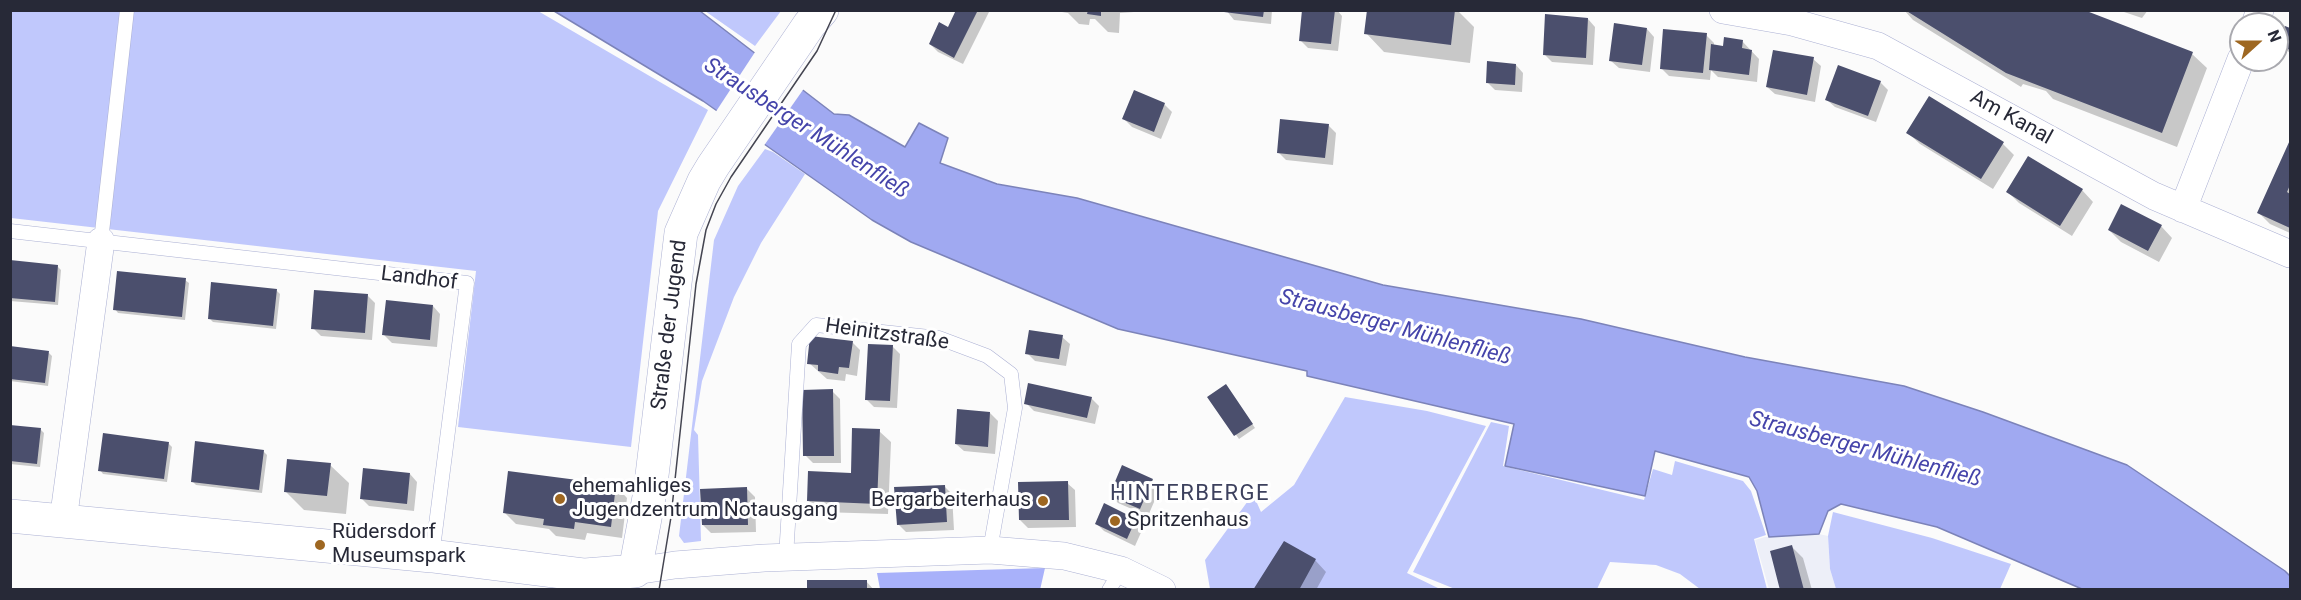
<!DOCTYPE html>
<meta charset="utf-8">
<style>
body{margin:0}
#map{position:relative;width:2301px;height:600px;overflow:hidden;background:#fbfbfb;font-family:Roboto,sans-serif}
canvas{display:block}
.frame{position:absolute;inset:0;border:12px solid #272937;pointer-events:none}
.north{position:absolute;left:2229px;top:12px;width:60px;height:60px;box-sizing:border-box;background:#fff;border:2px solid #a9a9af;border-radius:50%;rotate:69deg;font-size:16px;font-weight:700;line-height:24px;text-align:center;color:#272937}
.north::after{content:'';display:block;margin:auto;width:21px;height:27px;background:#9e6721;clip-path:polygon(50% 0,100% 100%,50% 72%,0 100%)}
</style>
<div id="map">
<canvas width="2301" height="600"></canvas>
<div class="frame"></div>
<div class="north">N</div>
</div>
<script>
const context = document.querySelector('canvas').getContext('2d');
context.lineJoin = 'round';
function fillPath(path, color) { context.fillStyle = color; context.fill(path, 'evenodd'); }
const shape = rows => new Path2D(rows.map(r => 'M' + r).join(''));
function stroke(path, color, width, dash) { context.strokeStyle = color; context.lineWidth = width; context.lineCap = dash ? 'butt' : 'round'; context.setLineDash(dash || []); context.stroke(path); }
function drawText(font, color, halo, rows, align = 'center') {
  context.font = font + ' Roboto,sans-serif'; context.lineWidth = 6; context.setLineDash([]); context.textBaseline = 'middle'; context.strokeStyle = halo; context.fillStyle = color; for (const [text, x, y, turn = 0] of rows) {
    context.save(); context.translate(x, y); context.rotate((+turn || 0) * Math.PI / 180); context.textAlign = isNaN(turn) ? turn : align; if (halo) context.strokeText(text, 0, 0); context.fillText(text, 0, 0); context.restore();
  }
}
fillPath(shape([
 [1819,534,1828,536,1830,569,1836,589,1769,589,1755,540,1765,537]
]), '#edeff8');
fillPath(shape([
 [11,11,538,11,708,110,658,211,631,447,458,427,476,271,11,218],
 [705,11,781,11,755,46],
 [765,149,773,152,805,174,761,243,734,297,702,381,694,430,698,435,701,541,684,543,679,536,714,240,738,186],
 [1345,397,1427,411,1486,426,1407,573,1440,589,1210,589,1205,560,1253,494,1261,512,1294,485],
 [1491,422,1509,426,1503,466,1644,500,1653,469,1672,475,1675,461,1743,481,1751,491,1766,535,1754,539,1767,589,1700,589,1680,574,1656,565,1610,562,1597,589,1455,589,1413,572],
 [1833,512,1932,538,2011,564,2000,589,1836,589,1830,569,1828,536]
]), '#c0c8fc');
fillPath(shape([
 [1045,568,1040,590,880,589,877,573]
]), '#a8b1fa');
const water = shape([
 [554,11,700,11,834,114,849,115,905,147,919,123,948,138,940,163,997,184,1077,198,1383,285,1581,319,1745,357,1904,386,1983,412,2127,465,2285,571,2290,576,2290,589,2082,589,1937,527,1841,504,1828,511,1819,534,1769,537,1757,491,1749,477,1655,451,1645,496,1505,466,1514,424,1307,376,1307,371,1118,329,911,242,872,220,703,101,554,11]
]);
fillPath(water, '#a0a9f1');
stroke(water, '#7c83b9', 1.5);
fillPath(shape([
 [757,49,805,87,763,147,715,113]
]), '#fbfbfb');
fillPath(shape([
 [958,10,990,10,963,64,938,52,930,44,949,29],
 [1050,10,1134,10,1134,12,1120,13,1119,33,1108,32,1095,19,1090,19,1089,25,1079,24,1068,13],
 [1226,10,1272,10,1271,24,1234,20],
 [1304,10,1337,10,1342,16,1338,51,1308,48,1300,40],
 [1368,10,1457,10,1474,27,1470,63,1384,52,1366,33],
 [1904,10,2079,10,2192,54,2207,68,2177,147,2053,99,2046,91,2023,84,2021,87,1913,20],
 [2118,10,2148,10,2142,18],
 [1588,19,1595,27,1593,65,1552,62,1544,54],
 [2286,28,2290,30,2290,53,2279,44],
 [1647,29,1654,37,1650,72,1619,68,1611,61],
 [1706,35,1714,43,1714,46,1724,48,1742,41,1759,59,1757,82,1718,77,1711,70,1710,80,1669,76,1661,68],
 [1813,59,1821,66,1815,102,1775,94,1767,87],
 [1516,65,1523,73,1522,92,1495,90,1487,82],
 [1880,82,1888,90,1876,122,1835,107,1827,100],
 [1164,104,1172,112,1161,139,1132,127,1124,119],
 [1328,125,1336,133,1333,165,1286,160,1278,152],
 [1908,133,2003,144,2014,155,1993,189,1920,144],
 [2290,144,2290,233,2270,224,2259,213],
 [2082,190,2093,202,2072,236,2019,203,2008,192],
 [2161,226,2172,238,2159,262,2121,242,2109,230],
 [10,261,57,266,61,270,58,305,10,301],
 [185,280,189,283,185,320,118,313,115,309],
 [276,290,280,294,276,329,213,322,210,319],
 [367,295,375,303,372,340,321,336,313,328],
 [433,306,440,314,437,347,392,343,384,335],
 [1062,337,1070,344,1066,366,1035,361,1027,353],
 [852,342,860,350,857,376,846,374,845,381,827,379,809,363],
 [892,346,900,354,897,408,874,407,866,399],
 [10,348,49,353,52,356,48,386,10,381],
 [1229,390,1255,428,1239,439,1209,397],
 [832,391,840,399,841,463,813,463,805,455],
 [1091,398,1099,406,1095,424,1034,411,1026,403],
 [990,413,998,421,995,454,964,451,956,444],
 [10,426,40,429,44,433,40,467,10,464],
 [879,431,891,442,888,514,820,512,809,501,852,474],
 [168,443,172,447,167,482,103,474,100,470],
 [263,451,267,455,262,493,196,485,192,481],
 [330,465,349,483,346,514,304,510,285,491],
 [410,474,417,482,414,511,369,506,361,498],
 [1152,480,1160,488,1148,516,1118,503,1110,495],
 [1067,483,1075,490,1076,527,1028,528,1020,520],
 [616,486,627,498,622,538,587,533,585,540,556,536,549,529,516,524,505,513],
 [944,486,952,494,954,530,906,532,898,524],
 [747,489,755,497,756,532,711,533,703,525],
 [1135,520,1143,528,1135,546,1104,531,1096,523],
 [1791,546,1803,558,1812,590,1782,590],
 [1315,560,1326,572,1316,590,1255,590],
 [866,581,874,590,809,590]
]), '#0003');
fillPath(shape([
 [956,10,978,10,954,58,929,44,939,22,948,27],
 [1088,10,1101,10,1101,16,1087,14],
 [1225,10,1264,10,1263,17,1224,12],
 [1302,10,1335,10,1331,44,1299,41],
 [1367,10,1455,10,1451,45,1364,34],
 [1905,10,2084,10,2193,52,2162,133,2006,73],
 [1545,14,1588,18,1586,58,1543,55],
 [1614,23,1647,28,1642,65,1609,61],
 [2285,26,2290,28,2290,50,2278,44],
 [1663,29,1707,33,1703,73,1660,69],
 [1724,37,1743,40,1742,48,1752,50,1749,75,1709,70,1711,44,1723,46],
 [1773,50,1814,57,1807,95,1766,87],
 [1487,61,1516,64,1515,85,1486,83],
 [1838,65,1881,81,1868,116,1825,100],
 [1134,90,1165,103,1154,132,1122,119],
 [1929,96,2004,142,1981,179,1906,133],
 [1280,119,1329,124,1325,158,1277,153],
 [2290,140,2290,185,2287,192,2290,194,2290,228,2257,213],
 [2028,156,2083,189,2060,226,2006,192],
 [2121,204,2162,225,2148,251,2108,230],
 [10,260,58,265,55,302,10,298],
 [117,271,186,278,182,317,113,310],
 [211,282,277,289,273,326,208,319],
 [314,290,368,294,365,333,311,329],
 [386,300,433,305,430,340,382,335],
 [1029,330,1063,335,1059,359,1025,354],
 [810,336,853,341,849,368,839,367,838,374,818,371,818,365,807,364],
 [868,344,893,345,890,401,865,400],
 [10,346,49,351,45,383,10,379],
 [1028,383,1092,397,1087,418,1024,404],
 [1226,384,1253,424,1234,436,1207,397],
 [833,389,834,456,803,456,802,390],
 [957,409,990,412,988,447,955,444],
 [10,425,41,428,37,464,10,461],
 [852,428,880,429,877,504,807,501,808,471,851,473],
 [103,433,169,442,164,479,98,471],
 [195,441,264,450,259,490,191,482],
 [287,459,331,463,327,496,284,492],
 [1122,465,1153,479,1140,509,1109,496],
 [363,468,410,473,407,504,360,499],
 [508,471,616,485,611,527,575,522,574,529,543,525,544,519,503,513],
 [1068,481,1069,520,1019,520,1018,482],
 [945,485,947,522,897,525,894,487],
 [747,487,748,525,702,525,700,489],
 [1104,503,1136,519,1127,539,1095,524],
 [1284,541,1316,559,1299,590,1253,590],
 [1792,545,1804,590,1780,590,1770,551],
 [807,580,867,580,867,590,807,590]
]), '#4b4f6d');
const service = shape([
 [10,231,467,283,432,556],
 [101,241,127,10],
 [786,557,799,344,816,325,939,338,987,356,1011,374,1015,408,990,550],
 [1109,590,1121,570]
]);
const minor = shape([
 [1723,10,1792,22,1878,46,2154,196,2290,254],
 [2255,24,2260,10],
 [2183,209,2241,59],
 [63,521,101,241],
 [635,571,675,565,764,558,990,550,1064,556,1121,570,1162,590]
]);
const secondary = shape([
 [10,516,432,556,585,575,635,571,650,492,681,233,704,181,713,166,809,25,822,10]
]);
stroke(service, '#abb0d3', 15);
stroke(minor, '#abb0d3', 28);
stroke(secondary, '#abb0d3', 34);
stroke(service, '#fff', 14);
stroke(minor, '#fff', 27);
stroke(secondary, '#fff', 33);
stroke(shape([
 [659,590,671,517,696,284,706,230,716,204,731,177,817,51,836,10]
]), '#444551', 1.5);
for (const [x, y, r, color] of [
 [560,499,6,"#9e6721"],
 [1043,501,6,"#9e6721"],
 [1115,521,6,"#9e6721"],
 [320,545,6,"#9e6721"]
]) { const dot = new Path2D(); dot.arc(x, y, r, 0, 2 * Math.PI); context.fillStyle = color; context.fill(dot); stroke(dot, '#fff', 2); }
drawText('21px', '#272937', '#fff', [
 ["Am Kanal",2011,118,29],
 ["Landhof",419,279,7],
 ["Straße der Jugend",670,325,-83],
 ["Heinitzstraße",887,335,8]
]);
drawText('21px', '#272937', '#fff', [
 ["ehemahliges",572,487],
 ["Jugendzentrum Notausgang",572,511],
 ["Bergarbeiterhaus",1031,501,"right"],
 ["Spritzenhaus",1127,521],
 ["Rüdersdorf",332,533],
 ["Museumspark",332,557]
], 'left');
drawText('italic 22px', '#4544aa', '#fff', [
 ["Strausberger Mühlenfließ",806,129,33],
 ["Strausberger Mühlenfließ",1395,328,15],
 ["Strausberger Mühlenfließ",1865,450,15]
]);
context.letterSpacing = '1.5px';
drawText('22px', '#3d415e', '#fff', [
 ["HINTERBERGE",1190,494]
]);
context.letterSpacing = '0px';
</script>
